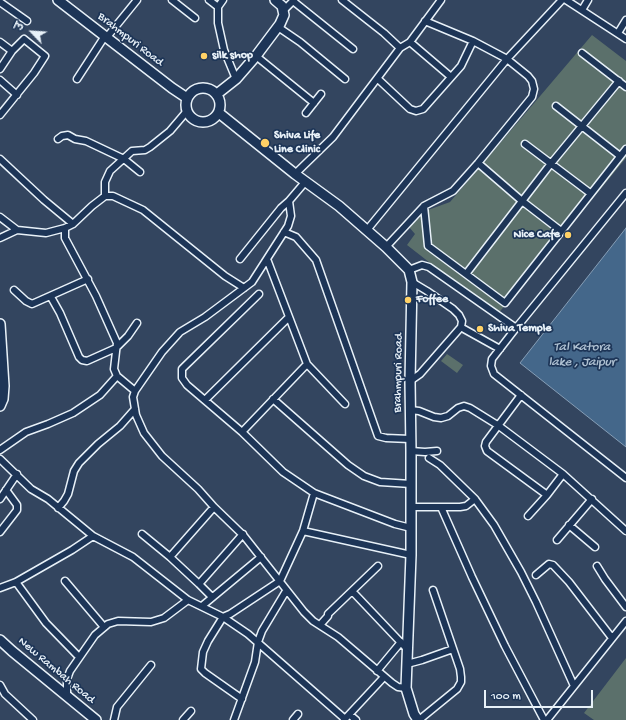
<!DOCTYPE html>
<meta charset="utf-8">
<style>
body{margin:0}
#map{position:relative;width:626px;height:720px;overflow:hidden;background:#33455f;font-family:"Gochi Hand","Playpen Sans Deva",sans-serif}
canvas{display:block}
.north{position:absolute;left:12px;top:12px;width:40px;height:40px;-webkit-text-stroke:3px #1d3557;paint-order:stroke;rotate:295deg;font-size:11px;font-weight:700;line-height:16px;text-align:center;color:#e8f1f8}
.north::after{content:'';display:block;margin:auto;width:14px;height:18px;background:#e8f1f8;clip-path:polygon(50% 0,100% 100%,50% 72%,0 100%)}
.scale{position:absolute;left:484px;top:690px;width:109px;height:18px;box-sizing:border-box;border:2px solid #e8f1f8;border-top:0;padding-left:5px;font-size:12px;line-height:14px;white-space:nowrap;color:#e8f1f8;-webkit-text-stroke:3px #1d3557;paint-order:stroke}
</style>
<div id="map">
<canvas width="626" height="720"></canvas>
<div class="north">उ</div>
<div class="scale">100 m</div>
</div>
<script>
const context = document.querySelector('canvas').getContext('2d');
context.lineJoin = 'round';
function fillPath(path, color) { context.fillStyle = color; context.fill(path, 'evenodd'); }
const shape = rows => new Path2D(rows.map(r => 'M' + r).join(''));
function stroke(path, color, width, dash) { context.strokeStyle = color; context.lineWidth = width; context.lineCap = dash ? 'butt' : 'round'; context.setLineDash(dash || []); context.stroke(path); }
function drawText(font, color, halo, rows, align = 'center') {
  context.font = font + ' "Gochi Hand",sans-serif'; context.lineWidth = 3.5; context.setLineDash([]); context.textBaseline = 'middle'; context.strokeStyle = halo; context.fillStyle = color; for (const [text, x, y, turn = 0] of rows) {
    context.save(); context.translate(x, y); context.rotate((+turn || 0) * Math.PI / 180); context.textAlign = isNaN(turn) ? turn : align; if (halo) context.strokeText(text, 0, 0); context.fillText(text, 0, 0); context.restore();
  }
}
fillPath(shape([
 [592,35,626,61,626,158,497,315,407,245,415,234,409,227,428,210,450,202],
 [447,354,463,365,457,373,441,361],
 [626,658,626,720,594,720,584,713]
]), '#5b706b');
const water = shape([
 [626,228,626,447,520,363,626,228]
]);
fillPath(water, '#44678a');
stroke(water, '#869eb6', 1);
const street = shape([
 [172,0,195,18],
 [209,0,218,7],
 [223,0,218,7,218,23,224,50,236,79],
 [342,0,384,33,400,48,410,42,441,0],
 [566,0,626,39],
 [293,1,353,49],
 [0,2,27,21],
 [582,10,588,0],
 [283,11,294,0],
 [278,27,300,42,345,79],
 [618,33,626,20],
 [107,37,137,0],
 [0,42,12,51],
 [410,42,451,77],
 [582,53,626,87],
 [256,56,314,103],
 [0,69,12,51,24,39,45,56,34,73,0,115],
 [77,79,105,36],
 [378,79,410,109,416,111,423,109,461,66,473,41],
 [0,80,17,95],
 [556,106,620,156],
 [306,113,321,94],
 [58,139,62,136,68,135,75,139,86,141,124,159,140,172],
 [525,144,590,193],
 [0,159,44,200,73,224],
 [478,163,522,201,561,231],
 [295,174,333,137,400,48],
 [306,181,289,201,291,216,288,226,252,282,205,317,180,332,162,352,135,391,133,397,136,415,144,433,162,456,198,489,214,507,244,536,304,612,313,621,338,637,392,683,398,687,406,688],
 [626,193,516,328,492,359,491,366,494,374,626,478],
 [105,196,105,182,110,171,132,151,145,150,150,147,170,131,187,111],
 [424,206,428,246,505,303,626,149],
 [0,217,17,230],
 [367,230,507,59,562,0],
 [284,232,296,237,316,260,378,436,386,438,410,439],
 [0,238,17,230,46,233,65,228,73,224,92,206,105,196,113,196,143,210,225,276,244,288],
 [386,247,424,206,453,191,478,163,532,97,534,89,532,81,528,76,507,59,473,41,425,21],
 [240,259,281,208,289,201],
 [267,259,307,364,345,404],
 [409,270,422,265,429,267,516,328],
 [466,274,549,166,619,81],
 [14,290,26,301,32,304,88,279],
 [51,297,60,313,79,357,82,360,87,361,116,348,128,336,137,323],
 [464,329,500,349],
 [117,376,135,391],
 [410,381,420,374,461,327,462,321,459,315,453,309,427,291,412,282],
 [521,395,486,442,485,446,487,451,547,495,563,474],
 [273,399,348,465,364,476,380,482,411,484],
 [205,400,289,317],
 [410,410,419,411,434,417,441,418,448,416,458,408,464,406,470,408,499,426,563,474,626,531],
 [242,432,307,364],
 [0,450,26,432,48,424,73,413,100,395,117,376,114,369,117,343,96,296,65,238,65,228],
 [411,451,425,452,437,451],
 [429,458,440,465,475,499,466,506,460,507,441,507],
 [0,459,31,489,48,499,93,536],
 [314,493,395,524,411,528],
 [0,499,17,474],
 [475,499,494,525,521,572,536,602,574,686],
 [411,507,441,507,472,577,505,646,544,720],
 [58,508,64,501,68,494,74,471,79,463,98,444,120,426,135,409],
 [528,516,547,495],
 [569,525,595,547],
 [303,531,411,555],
 [0,532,17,510,17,505,6,490],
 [142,534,170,557,199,584,212,597],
 [557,540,592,499],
 [170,557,214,507],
 [597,566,605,579,626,607],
 [536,575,549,564,553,565,569,582,612,638],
 [65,581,104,627],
 [16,582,46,623,79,657],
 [199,584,243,534],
 [0,588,16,582,72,550,93,536,133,557,188,600,223,617,248,634,345,719],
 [352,591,407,649],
 [202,606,261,557],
 [320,625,328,616,328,614,378,566],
 [407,664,422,660,453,649],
 [377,671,401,642],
 [0,685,5,694,33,720],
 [67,696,67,679,70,671,95,635,108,624,118,621,151,622,164,618,188,600],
 [242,699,205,673,201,669,203,652,208,641,223,617,230,614,280,581,303,531,314,493,283,472,242,432,187,385,182,378,182,369,185,366,259,294],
 [350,715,356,720],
 [114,720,117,707,151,665],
 [183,720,191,711],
 [234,720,255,662,258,642,262,631,286,591],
 [293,720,298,714],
 [344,720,384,677],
 [419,720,457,689,461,682,461,677,460,669,433,590],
 [547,720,626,621]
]);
const secondary = shape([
 [58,0,172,88,187,98],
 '186 105a17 17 0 1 1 34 0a17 17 0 1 1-34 0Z',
 [217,94,236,79,256,56,280,24,284,15,282,6,275,0],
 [219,113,295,174,339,206,386,247,409,270,412,282,410,381,411,451,411,555,406,688,414,714,418,720],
 [0,324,4,386,3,399,0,406],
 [0,640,12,651,96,720]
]);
stroke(street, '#e8f1f8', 9);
stroke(secondary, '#e8f1f8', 12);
stroke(street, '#1d3557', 6);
stroke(secondary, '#1d3557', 9);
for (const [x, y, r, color] of [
 [204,56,4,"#ffd166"],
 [265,143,5,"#ffd166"],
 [568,235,4,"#ffd166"],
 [408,300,4,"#ffd166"],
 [480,329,4,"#ffd166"]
]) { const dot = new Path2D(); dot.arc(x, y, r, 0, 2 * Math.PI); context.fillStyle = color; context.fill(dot); stroke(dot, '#1d3557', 1.5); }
drawText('12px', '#e8f1f8', '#1d3557', [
 ["Brahmpuri Road",130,40,38],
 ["Brahmpuri Road",399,373,-89],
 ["New Rambah Road",56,671,40]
]);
drawText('bold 12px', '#e8f1f8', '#1d3557', [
 ["silk shop",212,56],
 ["Shiva Life",274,136],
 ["Line Clinic",274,150],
 ["Nice Cafe",560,235,"right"],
 ["Foffee",416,300],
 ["Shiva Temple",488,329]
], 'left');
drawText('italic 13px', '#afc1d2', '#1d3557', [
 ["Tal Katora",582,348],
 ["lake , Jaipur",582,363]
]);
</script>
